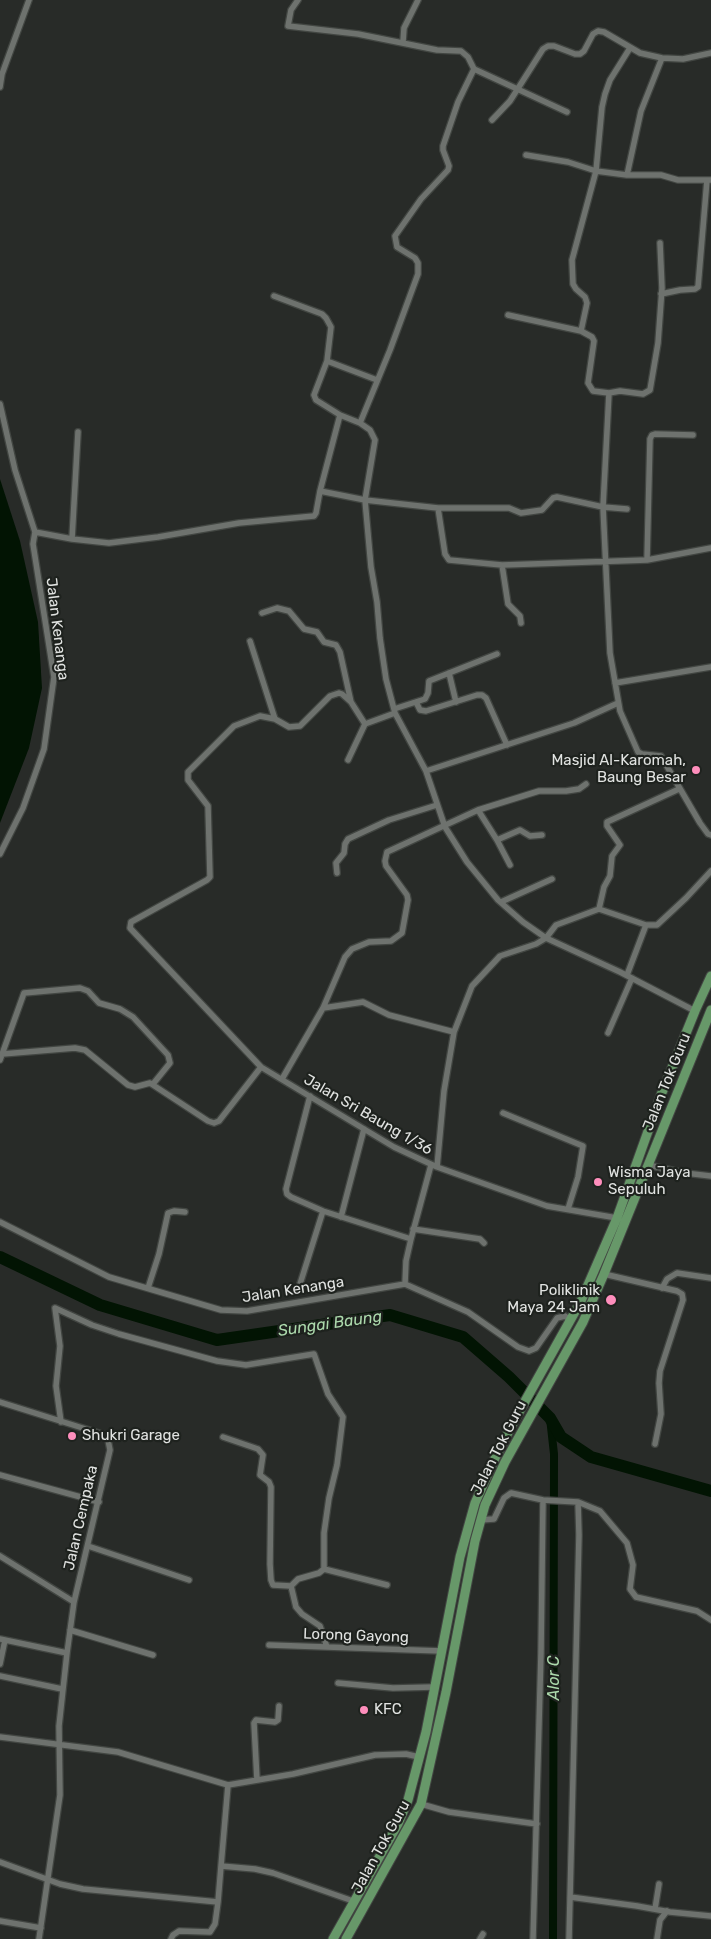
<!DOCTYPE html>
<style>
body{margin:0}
canvas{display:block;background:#282b28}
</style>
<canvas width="711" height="1939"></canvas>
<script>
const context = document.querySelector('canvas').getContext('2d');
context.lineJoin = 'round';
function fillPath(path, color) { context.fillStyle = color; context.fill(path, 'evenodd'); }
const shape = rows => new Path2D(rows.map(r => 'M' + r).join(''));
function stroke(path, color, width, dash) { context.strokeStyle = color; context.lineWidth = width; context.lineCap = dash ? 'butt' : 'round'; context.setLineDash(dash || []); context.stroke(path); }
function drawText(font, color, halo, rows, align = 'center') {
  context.font = font + ' Rubik,sans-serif'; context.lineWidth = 4.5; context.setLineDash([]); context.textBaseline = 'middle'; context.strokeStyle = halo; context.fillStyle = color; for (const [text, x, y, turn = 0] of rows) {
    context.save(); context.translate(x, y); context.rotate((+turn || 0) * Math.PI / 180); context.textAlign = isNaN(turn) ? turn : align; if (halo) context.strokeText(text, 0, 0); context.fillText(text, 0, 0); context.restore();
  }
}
fillPath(shape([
 [0,479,20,541,38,622,42,688,29,748,0,823]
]), '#021403');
stroke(shape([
 [550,1418,554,1454,553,1939]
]), '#021403', 8);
stroke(shape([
 [0,1257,100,1305,217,1340,390,1315,463,1337,509,1377,550,1418,561,1437,591,1457,711,1491]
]), '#021403', 12);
const minor = shape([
 [403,42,404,28,418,0],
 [630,48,610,80,605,94,602,107,596,171,572,260,573,284,576,289,585,297,587,303,581,331,592,337,594,341,588,383,593,391,609,393,620,391,643,394,650,390,658,343,662,288,660,243],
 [474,69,567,112],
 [0,87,2,74,29,0],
 [492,120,510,101,543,49,548,46,554,46,575,54,580,54,584,51,593,34,598,31,604,32,640,53,662,58,683,59,711,53],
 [526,155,568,162,596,171,627,175,661,175,678,180,711,180],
 [627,175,641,111,662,58],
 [661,294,680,290,695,289,698,287,707,180],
 [274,296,322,314,326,318,331,327,327,361,314,395,316,400,340,415],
 [508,315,581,331],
 [327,361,377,380],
 [609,393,603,507,627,509],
 [0,404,15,470,35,532,33,544,54,677,44,749,23,808,0,854],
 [360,423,370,430,375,440,365,500,438,508,445,554,449,560,502,565,647,560,711,548],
 [320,491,365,500,371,567,377,602,380,638,386,679,395,713,426,771,445,827,467,862,498,900,523,922,546,938,620,972,695,1011],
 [438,508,509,508,521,513,542,510,553,498,557,497,603,507,610,653,620,711,638,752,642,754,661,756,700,823,708,834,711,835],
 [35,532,72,539,109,543,158,537,239,523,314,516,316,513,320,491,340,415,360,423,390,350,418,274,418,263,415,258,397,247,395,236,421,199,448,170,449,166,443,150,443,146,458,102,474,69,468,57,461,51,437,50,358,34,288,26,291,10,298,0],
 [72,539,78,432],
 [647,560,650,439,652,435,655,434,693,435],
 [502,565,508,604,520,616,521,623],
 [262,613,277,608,289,611,304,629,317,632,324,642,336,645,340,652,351,702],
 [250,641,275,719],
 [449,673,456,702],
 [615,683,711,667],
 [416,702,420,710,426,711,477,695,482,695,486,698,507,745],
 [394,709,425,699,428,693,429,681,497,654],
 [395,713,365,724,351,702,342,694,339,693,330,696,300,726,289,727,275,719,260,716,234,726,188,772,188,780,208,806,210,877,207,880,131,922,130,928,261,1067,364,1129,394,1147,437,1167,547,1206,617,1218],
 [348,760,365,724],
 [426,771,574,723,618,703],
 [478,810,497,840,510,865],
 [497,840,520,830,530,836,542,835],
 [337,873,336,863,344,853,345,844,348,839,389,820,437,805],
 [501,902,552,879],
 [599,909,646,925],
 [627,975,646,925,657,925,686,898,711,871],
 [323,1008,345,957,352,949,369,942,391,941,402,933,408,900,407,895,386,866,385,861,387,852,478,810,539,791,566,791,579,789,586,784],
 [608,1033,632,978],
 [2,1054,75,1048,85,1050,128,1085,135,1087,150,1083,208,1121,214,1123,219,1121,261,1067],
 [0,1060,24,993,80,988,88,991,99,1003,120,1009,133,1017,168,1055,170,1063,153,1084],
 [282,1079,323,1008,363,1002,389,1015,454,1032],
 [310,1096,286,1189,287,1194,291,1197,323,1211,411,1239],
 [503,1113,583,1146,578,1177,568,1209],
 [648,1165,685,1173,711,1176],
 [437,1167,444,1091,454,1032,472,986,500,956,536,944,546,938,556,925,599,909,604,887,610,876,612,856,620,845,607,826,607,822,679,789],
 [341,1217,364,1129],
 [0,1222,109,1277,221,1310,247,1311,405,1284,468,1312,518,1347,529,1351,536,1348,557,1318,565,1316,571,1321],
 [413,1229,480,1239,484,1243],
 [604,1274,677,1291,682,1294,683,1300,660,1371,659,1383,661,1414,655,1444],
 [300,1284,323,1211],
 [405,1284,406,1261,411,1239,431,1165],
 [148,1288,159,1254,168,1213,174,1211,185,1212],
 [662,1288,667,1279,677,1273,711,1278],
 [0,1402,105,1435,108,1440,110,1450,74,1602,67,1653,59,1726,60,1795,39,1939],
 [61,1422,56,1386,60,1346,55,1308,92,1325,119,1334,217,1361,246,1365,314,1354,328,1394,343,1417,337,1465,329,1498,324,1533,324,1569,319,1573,298,1579,291,1586,273,1585,271,1580,270,1564,271,1487,269,1482,260,1475,263,1455,258,1449,223,1437],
 [0,1475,99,1502],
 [480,1520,494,1519,504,1498,511,1493,543,1500,578,1502,600,1511,627,1543,633,1565,630,1589,636,1597,697,1611,711,1620],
 [88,1546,189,1580],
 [0,1556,74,1602],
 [324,1569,387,1585],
 [291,1586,296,1607,302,1614,320,1626,327,1647],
 [70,1630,153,1655],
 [0,1639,67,1653],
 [269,1645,442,1651],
 [0,1664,5,1640],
 [0,1676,62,1689],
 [338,1683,393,1688,434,1687],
 [0,1737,118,1752,228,1785,293,1774,375,1755,406,1754,419,1757],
 [257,1780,254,1723,256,1720,275,1722,278,1720,279,1706],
 [421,1804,449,1812,537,1824],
 [0,1862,60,1884,83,1889,218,1902,221,1866,255,1869,273,1873,353,1901],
 [221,1866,228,1785],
 [570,1897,637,1906,670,1912,711,1916],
 [655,1909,659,1884],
 [0,1921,41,1928],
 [171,1939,173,1935,179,1931,210,1932,215,1924,218,1902],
 [480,1939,483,1934],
 [533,1939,541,1653,543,1500],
 [569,1939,579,1535,578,1502],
 [657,1939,660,1920,667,1911]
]);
const primary = shape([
 [333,1939,398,1824,408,1800,426,1732,460,1557,475,1503,496,1456,514,1421,581,1301,617,1218,661,1095,695,1011,711,976],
 [346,1939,421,1804,446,1692,475,1541,485,1505,505,1462,583,1322,604,1274,711,1010]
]);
stroke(minor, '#424642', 8);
stroke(primary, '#424642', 11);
stroke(minor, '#6e726e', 5.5);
stroke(primary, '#679869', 9);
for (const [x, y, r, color] of [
 [696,770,5,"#fe8ebc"],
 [598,1182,5,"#fe8ebc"],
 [611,1300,6,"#fe8ebc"],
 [72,1436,5,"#fe8ebc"],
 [364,1710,5,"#fe8ebc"]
]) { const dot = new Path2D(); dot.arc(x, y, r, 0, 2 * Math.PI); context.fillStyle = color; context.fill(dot); stroke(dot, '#1e221e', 2); }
drawText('15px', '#e1e3e1', '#1e221e', [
 ["Jalan Kenanga",57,629,83],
 ["Jalan Tok Guru",667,1082,-68],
 ["Jalan Sri Baung 1/36",368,1115,30],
 ["Jalan Kenanga",293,1290,-9],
 ["Jalan Tok Guru",499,1448,-63],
 ["Jalan Cempaka",81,1518,-77],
 ["Lorong Gayong",356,1636,2],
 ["Jalan Tok Guru",381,1847,-61]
]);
drawText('15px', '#e1e3e1', '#1e221e', [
 ["Masjid Al-Karomah,",686,761,"right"],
 ["Baung Besar",686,778,"right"],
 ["Wisma Jaya",608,1173],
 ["Sepuluh",608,1190],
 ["Poliklinik",600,1291,"right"],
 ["Maya 24 Jam",600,1308,"right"],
 ["Shukri Garage",82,1436],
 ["KFC",374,1710]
], 'left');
drawText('italic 16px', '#acd9ac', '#1e221e', [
 ["Sungai Baung",330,1324,-8],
 ["Alor C",554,1678,-90]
]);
</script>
